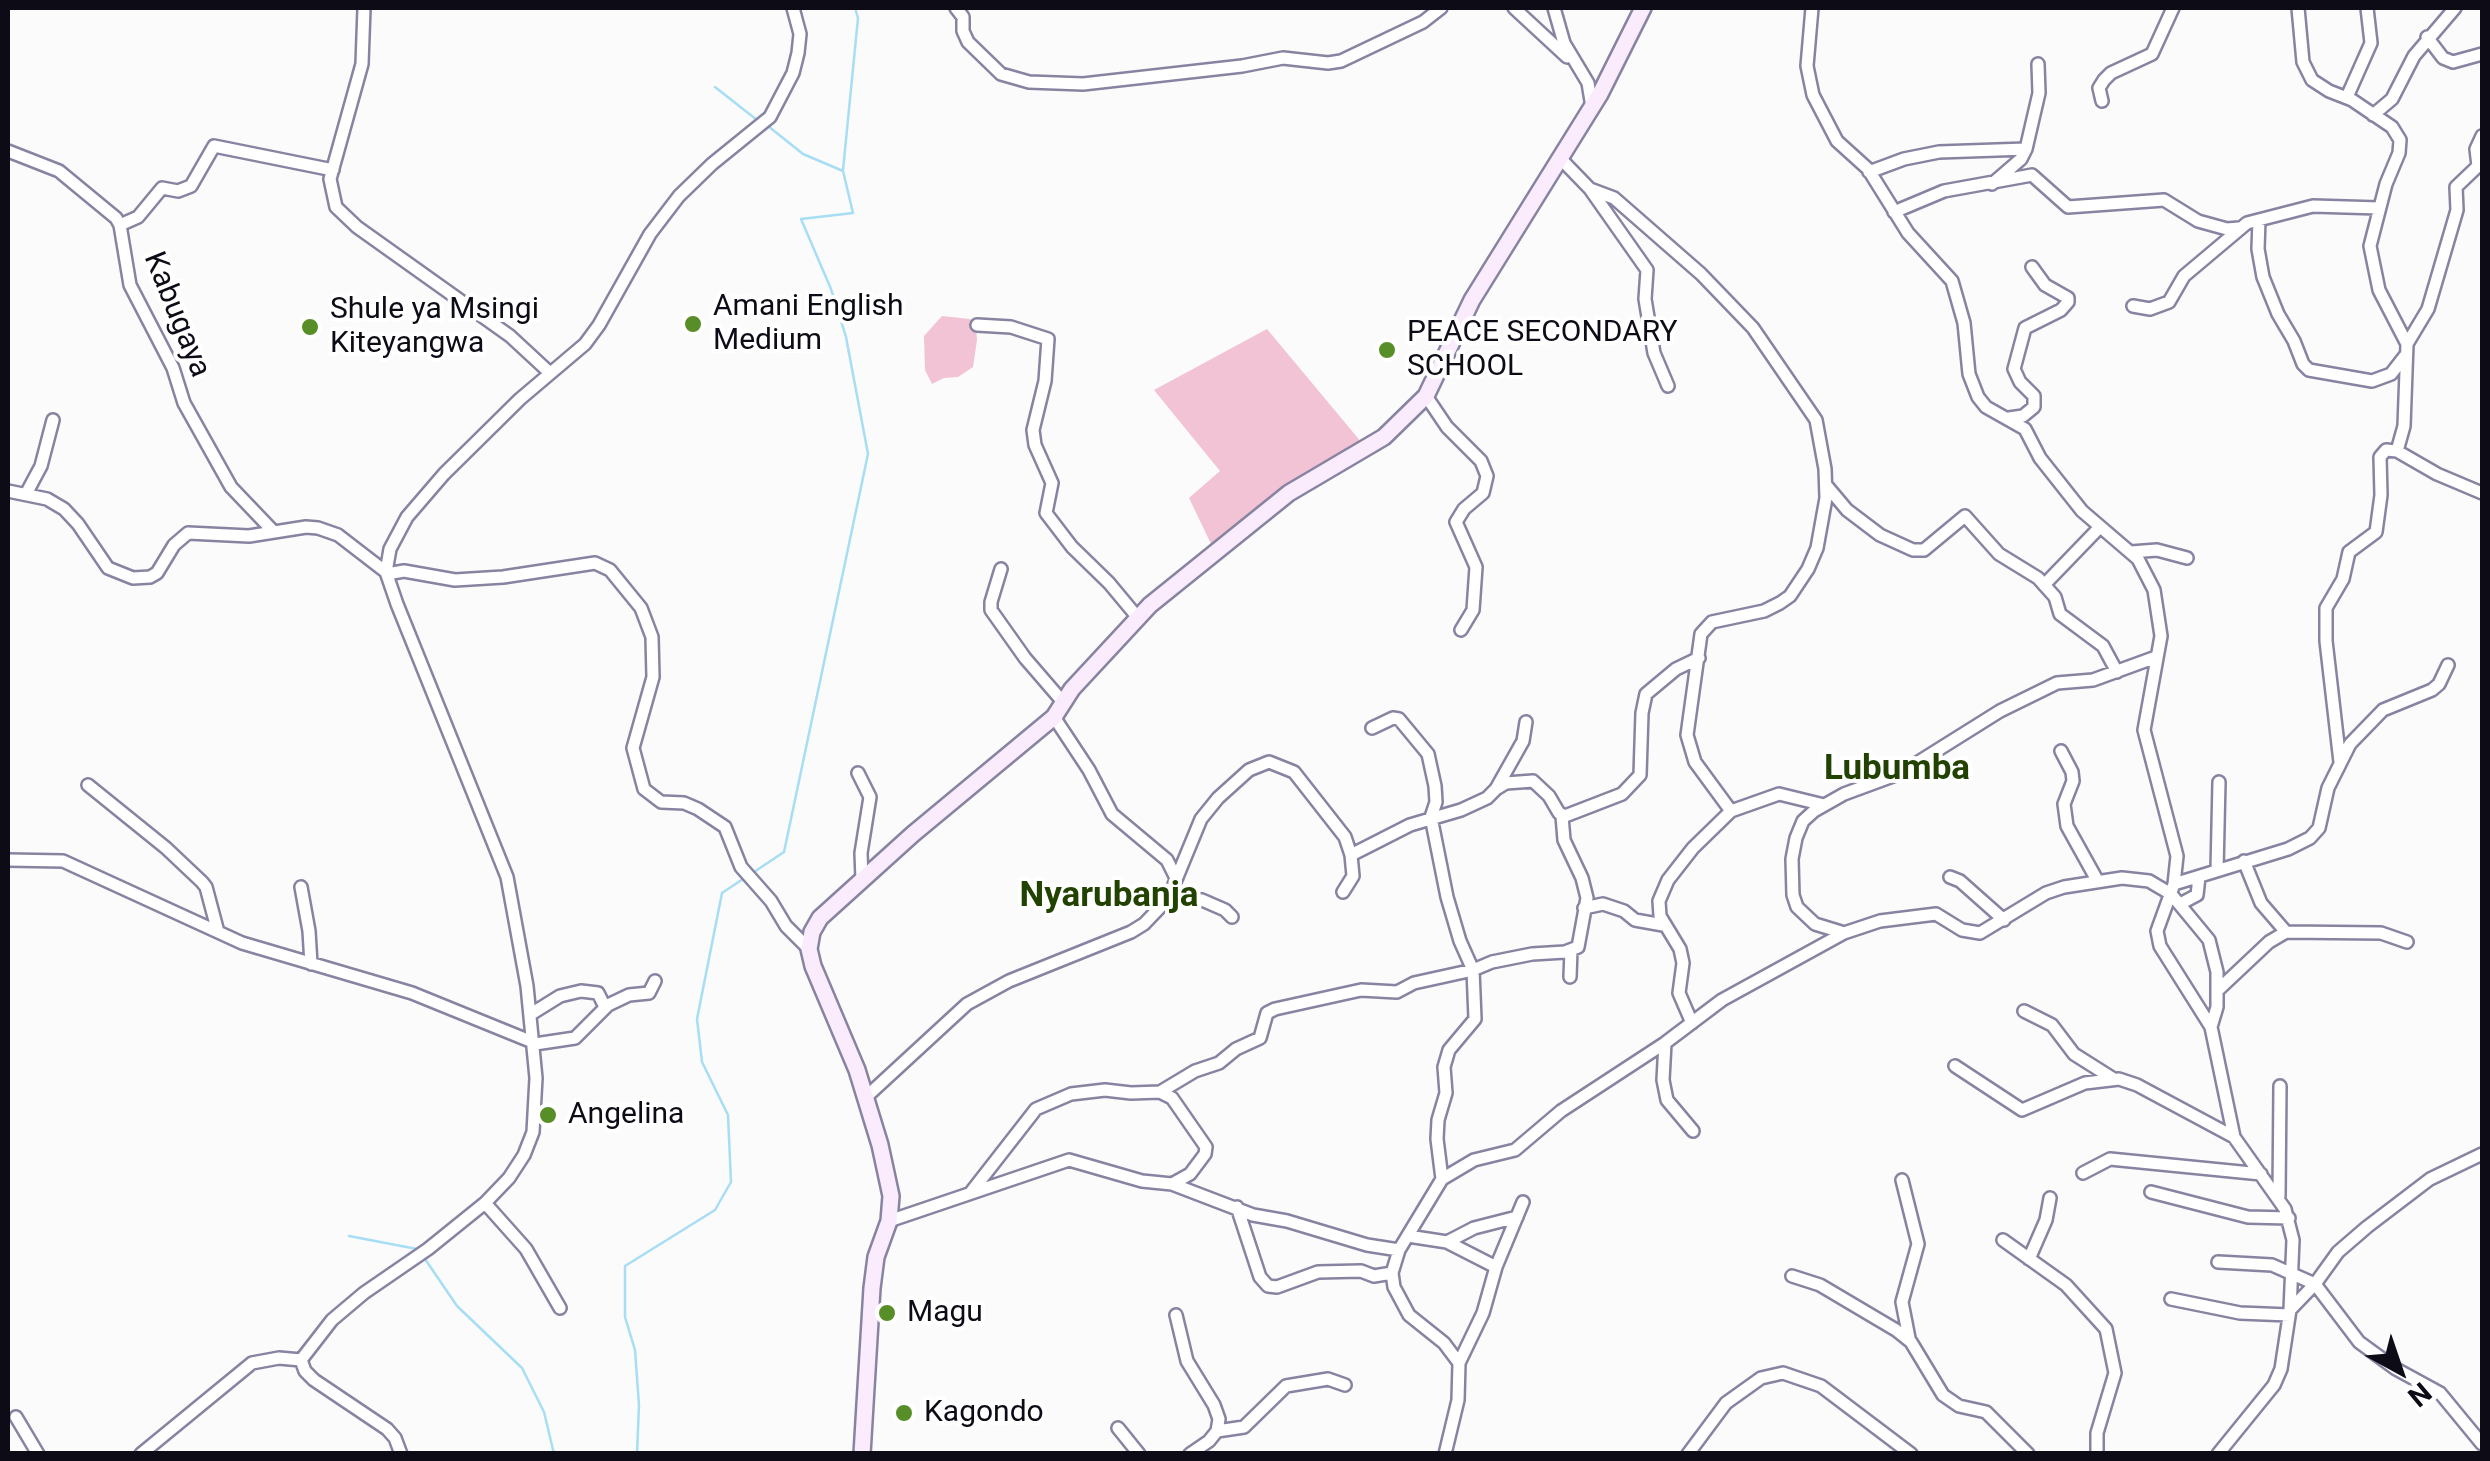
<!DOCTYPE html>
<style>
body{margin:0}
#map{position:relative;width:2490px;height:1461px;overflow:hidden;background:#fbfbfb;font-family:Roboto,sans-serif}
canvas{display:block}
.frame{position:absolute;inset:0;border:10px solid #0d0b16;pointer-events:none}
.north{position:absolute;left:2350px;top:1321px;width:100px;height:100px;-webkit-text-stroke:8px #fff;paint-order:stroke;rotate:140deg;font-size:28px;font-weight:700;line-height:40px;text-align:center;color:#0d0b16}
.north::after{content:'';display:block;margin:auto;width:35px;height:45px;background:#0d0b16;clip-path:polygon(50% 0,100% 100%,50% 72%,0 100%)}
</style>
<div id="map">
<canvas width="2490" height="1461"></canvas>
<div class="frame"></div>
<div class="north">N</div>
</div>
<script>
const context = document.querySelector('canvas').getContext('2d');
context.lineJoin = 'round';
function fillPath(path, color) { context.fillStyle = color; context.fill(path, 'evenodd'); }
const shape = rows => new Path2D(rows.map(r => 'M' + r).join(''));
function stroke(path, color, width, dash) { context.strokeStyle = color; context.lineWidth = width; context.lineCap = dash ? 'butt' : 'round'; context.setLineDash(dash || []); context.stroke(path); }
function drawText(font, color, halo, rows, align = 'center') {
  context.font = font + ' Roboto,sans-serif'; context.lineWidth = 8; context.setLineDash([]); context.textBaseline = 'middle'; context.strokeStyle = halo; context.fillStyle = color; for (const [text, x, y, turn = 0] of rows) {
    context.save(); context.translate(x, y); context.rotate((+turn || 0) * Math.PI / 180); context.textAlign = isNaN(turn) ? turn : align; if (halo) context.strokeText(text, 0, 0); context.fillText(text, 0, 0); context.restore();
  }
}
fillPath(shape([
 [942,316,970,319,976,327,977,340,973,367,958,377,944,378,932,384,925,370,924,336],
 [1267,329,1362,443,1213,548,1189,498,1220,471,1154,390]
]), '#f2c2d5');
stroke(shape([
 [715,87,757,120],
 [843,170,858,18,855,8],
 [754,872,784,852,868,454,846,337,831,289,801,219,853,213,843,171,803,154,768,126],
 [349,1236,417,1249],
 [425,1259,457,1306,522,1368,544,1412,554,1454],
 [637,1454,639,1405,635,1350,625,1317,625,1266,715,1210,731,1182,728,1115,702,1062,697,1019,722,893,743,879]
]), '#a7ddf5', 2.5);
const street = shape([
 [364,8,362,64,330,179,336,207,357,227,510,336,550,373],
 [956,8,963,17,963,31,968,42,1001,74,1029,82,1083,84,1242,66,1283,58,1328,63,1341,61,1423,22,1441,8],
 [1514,8,1567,57],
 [1554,8,1564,43,1588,83,1592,107],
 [1812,8,1807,66,1813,95,1837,141,1868,169,1908,233,1952,281,1964,323,1969,374,1978,397,1986,407,2025,429,2040,458,2082,511,2138,559,2154,590,2161,636,2144,730,2177,856,2174,884,2157,931,2160,946,2211,1027,2234,1137,2285,1209,2293,1240,2290,1310,2281,1369,2274,1385,2218,1454],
 [2298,8,2303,62,2312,80,2329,91,2352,100,2392,127,2400,140,2399,153,2386,184,2370,246,2379,290,2407,344,2404,426,2397,451],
 [2427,37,2443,58,2453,62,2482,54],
 [2347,97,2371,43,2367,8],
 [2102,101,2099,88,2104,80,2111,73,2152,54,2173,8],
 [2373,115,2392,99,2414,56,2455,8],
 [8,151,59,171,116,218,120,225,130,285,173,368,184,403,231,487,273,531],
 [1559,157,1590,189,1647,270,1645,299,1654,353,1668,386],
 [1869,172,1904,159,1939,152,2026,149],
 [1992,184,2021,159,2026,149,2039,93,2038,64],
 [1590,189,1614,198,1701,274,1753,328,1816,420,1825,469,1826,498,1817,548,1808,569,1790,596,1780,603,1764,611,1712,622,1701,634,1687,735,1695,762,1731,811],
 [1894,212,1944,191,2032,175,2068,207,2164,200,2198,221,2227,229,2239,228],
 [2259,220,2258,249,2263,277,2278,314,2294,341,2303,364,2309,370,2372,381,2391,374,2405,356],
 [120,225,138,217,162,188,178,191,191,186,214,146,333,170],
 [2133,306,2150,309,2169,302,2184,276,2247,223,2313,206,2379,208],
 [977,325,1011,327,1048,339,1045,381,1033,430,1035,445,1052,483,1046,513,1072,547,1109,583,1139,619],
 [2407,344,2428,309,2457,210,2456,187,2478,166,2476,149,2482,136],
 [1426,396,1447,427,1481,461,1487,476,1483,493,1464,509,1456,522,1476,567,1473,610,1461,630],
 [2009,418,2023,416,2034,407,2034,396,2020,382,2014,369,2025,328,2061,310,2068,302,2068,298,2045,285,2032,267],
 [1826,485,1847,510,1880,535,1913,550,1924,550,1965,516,1999,554,2038,578,2055,597,2060,614,2103,646,2117,672],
 [8,491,47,499,64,509,78,524,108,568,133,578,150,577,157,573,174,545,188,533,249,536,306,527,318,528,338,535,386,572],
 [26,494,41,466,53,420],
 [2131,552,2157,550,2187,558],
 [1001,569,991,602,991,610,1025,658,1063,702],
 [387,574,404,571,455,580,503,577,595,563,610,570,641,608,652,637,653,677,633,748,644,789,661,802,684,803,698,809,725,827,741,867,771,901,786,926,809,949],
 [2044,585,2099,528],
 [1054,717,1089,770,1112,814,1167,860,1176,878],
 [1372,728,1393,718,1399,719,1428,754,1435,786,1436,802,1431,817,1447,897,1460,941,1473,970,1475,1019,1449,1050,1444,1067,1446,1093,1438,1120,1437,1139,1442,1179],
 [2061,751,2072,772,2073,781,2064,804,2067,826,2097,880],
 [2340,762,2326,641,2326,608,2343,579,2349,552,2376,532,2381,495,2380,457,2386,450,2397,451,2437,474,2482,493],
 [858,773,870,797,861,853,862,879],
 [88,785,166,848,202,882,206,887,218,932],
 [1496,789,1506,783,1533,781,1549,796,1559,813,1565,816,1622,794,1640,775,1642,713,1646,694,1676,669,1699,658],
 [1351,855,1410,825,1461,810,1487,798,1496,789,1523,741,1526,722],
 [8,860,63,861,242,943,412,993,535,1043],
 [2244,861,2261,903,2286,932],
 [2217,870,2219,782],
 [1950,877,1960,881,2004,920],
 [2174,884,2288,849,2310,838,2319,828,2328,788,2350,744,2383,710,2432,690,2439,684,2448,665],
 [301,887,309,931,311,964],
 [1168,899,1201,819,1218,798,1249,770,1269,762,1294,772,1345,837,1351,855,1353,876,1343,892],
 [2180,904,2197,895,2199,877],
 [1584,908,1603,904,1624,911,1635,920,1663,925],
 [1841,932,1815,924,1797,907,1793,895,1792,859,1796,838,1803,821,1814,811,1844,794,1901,773,2000,711,2057,683,2093,680,2156,657],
 [1570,977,1571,950],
 [2217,991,2269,942,2286,932,2381,933,2407,942],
 [2024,1011,2052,1025,2074,1054,2112,1078],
 [531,1014,560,996,581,991,598,993,605,1007],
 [1692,1023,1679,993,1683,963,1680,949,1660,916,1659,901,1668,880,1693,848,1731,811,1779,794,1824,805],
 [1665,1043,1663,1080,1667,1100,1693,1131],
 [535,1044,575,1038,608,1005,629,995,649,993,655,981],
 [1955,1066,2022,1110,2085,1083,2119,1079,2137,1085,2234,1137],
 [1160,1092,1195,1071,1219,1063,1236,1049,1260,1038,1267,1013,1275,1009,1361,990,1397,992,1414,983,1473,970,1492,962,1532,954,1565,952,1578,947,1587,898,1582,878,1564,840,1562,816],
 [865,1098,967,1004,1009,981,1131,932,1144,924,1168,899,1202,900,1225,910,1232,917],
 [2083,1173,2110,1159,2261,1174],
 [1902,1180,1918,1244,1902,1302,1909,1338],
 [972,1191,1036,1109,1071,1094,1105,1090,1131,1093,1160,1092,1172,1098,1206,1147,1205,1154,1190,1174,1172,1184],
 [2151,1192,2248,1217,2289,1218],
 [2279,1196,2280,1086],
 [485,1203,526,1249,560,1308],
 [1237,1207,1260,1277,1268,1286,1277,1287,1318,1272,1361,1271,1374,1276,1392,1273],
 [889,1221,1069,1160,1142,1181,1172,1184,1253,1215,1287,1221,1367,1245,1399,1250],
 [1408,1236,1447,1242,1496,1267],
 [2003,1240,2066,1285,2106,1329,2115,1373,2097,1433,2097,1454],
 [1447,1242,1474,1228,1517,1217],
 [2029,1259,2046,1220,2050,1198],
 [2218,1262,2272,1265,2315,1284,2359,1342,2396,1369,2440,1393,2482,1444],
 [1792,1276,1820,1285,1896,1330,1911,1342,1943,1395,1959,1406,1986,1412,2028,1454],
 [2171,1299,2240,1313,2289,1315],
 [2290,1310,2315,1284,2338,1252,2367,1227,2430,1179,2482,1154],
 [1176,1315,1187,1361,1214,1405,1219,1419,1217,1431,1209,1441,1190,1454],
 [1459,1363,1444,1343,1409,1315,1394,1287,1392,1273,1399,1250,1442,1179,1474,1160,1515,1150,1561,1111,1665,1043,1722,1000,1844,933,1880,921,1936,914,1962,930,1980,933,2046,893,2064,887,2122,878,2149,881,2171,894,2209,940,2217,972,2217,1007,2211,1027],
 [16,1417,38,1454],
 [1118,1428,1139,1454],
 [1217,1431,1244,1427,1286,1386,1328,1379,1345,1385],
 [141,1454,252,1363,279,1358,301,1360],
 [401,1454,395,1438,387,1429,314,1380,305,1371,301,1360,332,1320,364,1293,428,1249,485,1203,509,1178,524,1155,533,1132,536,1078,527,986,507,877,397,604,386,572,390,549,407,517,444,474,520,399,585,344,599,325,650,234,679,196,712,164,770,117,793,73,798,53,800,34,793,8],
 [1445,1454,1458,1400,1459,1363,1483,1313,1496,1267,1523,1202],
 [1688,1454,1726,1403,1761,1378,1783,1373,1821,1386,1911,1454]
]);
const secondary = shape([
 [862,1454,872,1288,876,1257,889,1221,891,1196,880,1145,857,1070,813,966,809,949,812,932,820,918,913,834,1054,717,1072,689,1150,605,1289,493,1384,437,1426,396,1472,300,1600,94,1643,8]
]);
stroke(street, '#8784a2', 16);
stroke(secondary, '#8784a2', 20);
stroke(street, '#fff', 11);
stroke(secondary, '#faebfd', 15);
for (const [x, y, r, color] of [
 [693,324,10,"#588e28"],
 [310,327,10,"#588e28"],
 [1387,350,10,"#588e28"],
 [548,1115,10,"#588e28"],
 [887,1313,10,"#588e28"],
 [904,1413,10,"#588e28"]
]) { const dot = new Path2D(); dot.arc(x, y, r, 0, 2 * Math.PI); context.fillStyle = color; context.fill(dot); stroke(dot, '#fff', 4); }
drawText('30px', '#0d0b16', '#fff', [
 ["Amani English",713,307],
 ["Medium",713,341],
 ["Shule ya Msingi",330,310],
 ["Kiteyangwa",330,344],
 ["PEACE SECONDARY",1407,333],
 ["SCHOOL",1407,367],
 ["Angelina",568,1115],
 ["Magu",907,1313],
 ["Kagondo",924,1413]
], 'left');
drawText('30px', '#0d0b16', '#fff', [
 ["Kabugaya",176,315,68]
]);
drawText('bold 35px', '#214200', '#fff', [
 ["Lubumba",1897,770],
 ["Nyarubanja",1109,897]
]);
</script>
